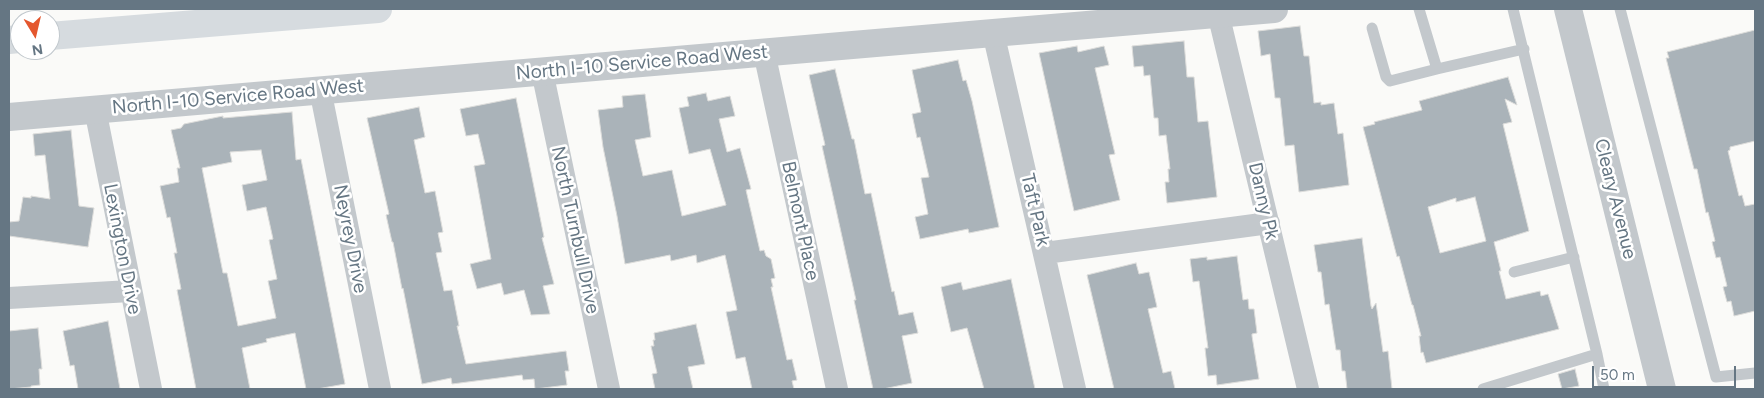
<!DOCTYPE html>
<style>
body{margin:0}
#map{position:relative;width:1764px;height:398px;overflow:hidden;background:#fafaf8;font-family:Figtree,sans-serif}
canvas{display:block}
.frame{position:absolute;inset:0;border:10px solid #657683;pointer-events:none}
.north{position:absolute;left:10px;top:10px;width:50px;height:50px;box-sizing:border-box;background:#fff;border:1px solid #c1c8cd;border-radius:50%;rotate:171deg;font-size:14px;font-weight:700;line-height:20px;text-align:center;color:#657683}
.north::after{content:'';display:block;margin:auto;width:18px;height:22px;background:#e4572e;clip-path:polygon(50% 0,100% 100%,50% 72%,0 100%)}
.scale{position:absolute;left:1592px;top:366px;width:144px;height:22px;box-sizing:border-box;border:2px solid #657683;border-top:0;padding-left:6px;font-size:15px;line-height:18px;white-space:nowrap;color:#657683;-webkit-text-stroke:4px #fff;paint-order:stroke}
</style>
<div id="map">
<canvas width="1764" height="398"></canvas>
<div class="frame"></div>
<div class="north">N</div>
<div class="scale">50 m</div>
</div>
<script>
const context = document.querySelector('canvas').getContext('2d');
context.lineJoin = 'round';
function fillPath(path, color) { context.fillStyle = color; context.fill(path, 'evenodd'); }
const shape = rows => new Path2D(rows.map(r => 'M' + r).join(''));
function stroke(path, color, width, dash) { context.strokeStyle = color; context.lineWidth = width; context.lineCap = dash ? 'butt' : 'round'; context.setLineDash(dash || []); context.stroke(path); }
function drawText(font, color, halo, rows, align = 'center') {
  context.font = font + ' Figtree,sans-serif'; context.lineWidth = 5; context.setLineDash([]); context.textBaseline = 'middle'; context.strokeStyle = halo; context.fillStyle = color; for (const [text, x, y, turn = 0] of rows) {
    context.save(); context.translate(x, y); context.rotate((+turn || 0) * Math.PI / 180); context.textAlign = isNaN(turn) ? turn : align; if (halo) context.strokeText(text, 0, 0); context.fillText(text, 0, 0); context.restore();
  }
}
const building = shape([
 [1300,26,1304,56,1309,56,1314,103,1321,102,1321,105,1334,103,1338,134,1343,133,1349,185,1299,192,1294,145,1285,146,1280,98,1275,98,1270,54,1261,56,1258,31,1300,26],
 [1755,30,1755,141,1730,147,1730,150,1728,151,1739,196,1742,195,1745,206,1755,204,1755,311,1734,316,1731,301,1727,302,1723,287,1727,286,1720,257,1716,258,1712,242,1715,241,1708,212,1706,213,1697,169,1694,169,1666,58,1669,58,1667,52,1755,30],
 [1184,41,1187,77,1194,77,1198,122,1208,121,1217,197,1167,203,1165,182,1169,182,1168,169,1170,169,1166,135,1159,136,1158,118,1154,118,1150,75,1144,76,1143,66,1134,67,1132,46,1184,41],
 [1077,46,1078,52,1104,46,1109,65,1095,68,1115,154,1109,155,1120,200,1074,211,1039,53,1077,46],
 [958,60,963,81,966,80,972,101,999,227,969,233,968,229,920,239,915,217,928,214,921,178,929,177,920,137,917,138,912,114,921,112,912,70,958,60],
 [835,69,852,139,854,139,865,194,871,193,892,292,894,291,899,315,913,312,918,333,902,336,912,383,883,389,873,389,854,300,856,300,822,146,825,145,809,75,835,69],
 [1508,77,1517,105,1505,99,1512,122,1503,124,1529,231,1494,242,1501,271,1499,271,1506,299,1540,291,1541,296,1548,294,1559,329,1426,363,1423,352,1421,353,1419,336,1421,336,1413,305,1412,305,1399,256,1397,257,1363,127,1375,124,1374,122,1422,110,1419,101,1508,77],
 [1475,197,1486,241,1440,253,1428,207,1456,198,1456,202,1475,197],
 [706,93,708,101,730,96,735,116,719,119,727,152,740,148,751,189,746,190,760,251,764,250,766,256,771,259,775,278,771,279,773,287,771,287,787,360,792,359,797,380,792,381,794,389,752,389,745,357,736,359,726,312,737,310,725,255,697,263,696,255,671,261,670,255,625,264,617,216,603,147,598,110,623,107,622,96,645,94,651,137,635,140,643,176,672,170,682,216,726,205,710,149,689,154,679,108,689,106,687,97,706,93],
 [516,98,544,237,542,238,554,284,543,286,550,314,531,315,524,290,504,295,501,283,477,289,470,264,491,259,474,166,485,164,478,134,466,136,460,109,516,98],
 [419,107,425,137,414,140,425,193,435,191,443,232,438,233,442,252,436,253,444,291,452,290,459,326,457,326,466,364,566,351,569,371,565,371,567,385,535,389,534,379,523,380,522,375,452,384,451,378,422,384,403,288,402,289,393,242,392,242,386,215,389,214,367,118,419,107],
 [292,112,296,160,301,159,345,384,317,389,306,389,295,333,266,339,267,342,242,348,250,389,196,389,177,290,181,289,174,253,177,253,170,217,167,218,160,186,179,182,177,168,180,168,171,130,181,128,184,124,223,116,223,118,292,112],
 [261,150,267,180,242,185,247,211,266,207,273,239,269,240,277,279,268,281,276,318,238,326,227,273,223,273,202,168,232,162,230,152,261,150],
 [71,130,79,206,94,208,88,247,9,236,9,222,19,221,23,197,31,198,31,196,50,199,45,155,35,156,33,134,71,130],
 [1362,238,1371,306,1372,309,1376,303,1383,352,1388,351,1392,389,1347,389,1345,371,1342,371,1340,350,1336,350,1329,304,1325,305,1321,272,1318,272,1314,245,1362,238],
 [1237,256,1243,300,1248,299,1249,309,1254,309,1257,333,1252,334,1252,336,1259,379,1217,385,1216,375,1208,376,1205,348,1208,348,1199,281,1193,282,1190,259,1207,257,1207,260,1237,256],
 [1136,263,1139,274,1149,272,1157,307,1148,309,1163,373,1171,371,1175,389,1114,389,1087,275,1136,263],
 [1011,279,1035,389,984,389,967,328,951,332,941,287,961,282,963,290,1011,279],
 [108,321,120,389,78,389,74,365,70,366,63,331,108,321],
 [696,324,705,364,688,367,693,389,655,389,652,374,657,373,651,346,654,346,653,340,655,340,654,333,696,324],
 [38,328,42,369,39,369,40,385,31,386,31,387,9,389,9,331,38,328],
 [1575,369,1579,386,1562,389,1558,374,1575,369]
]);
fillPath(building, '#aab3b9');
stroke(building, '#dcdcda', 1);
stroke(shape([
 [1419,9,1437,69,1524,49],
 [1513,9,1597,354,1604,389],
 [1620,9,1716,377,1755,373],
 [1372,28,1386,77,1390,81,1437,69],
 [1514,272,1574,257],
 [1483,389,1597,354]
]), '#c3c8cc', 11);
stroke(shape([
 [1218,13,1308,389],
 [993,32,1075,389],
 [764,52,837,389],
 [542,71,609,389],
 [320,89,380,389],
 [95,109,151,389],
 [1045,253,1269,223],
 [9,298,130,291]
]), '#c3c8cc', 22);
stroke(shape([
 [1568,9,1662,389],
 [9,117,1274,9]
]), '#c3c8cc', 28);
stroke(shape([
 [50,36,378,9],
 [9,40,20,39]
]), '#d6dbdf', 28);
drawText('19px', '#657683', '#fff', [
 ["North I-10 Service Road West",642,63,-5],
 ["North I-10 Service Road West",238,97,-5],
 ["Cleary Avenue",1615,199,76],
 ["Danny Pk",1263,201,77],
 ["Taft Park",1035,210,77],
 ["Belmont Place",800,221,78],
 ["North Turnbull Drive",575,230,78],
 ["Neyrey Drive",350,239,79],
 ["Lexington Drive",122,249,79]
]);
</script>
